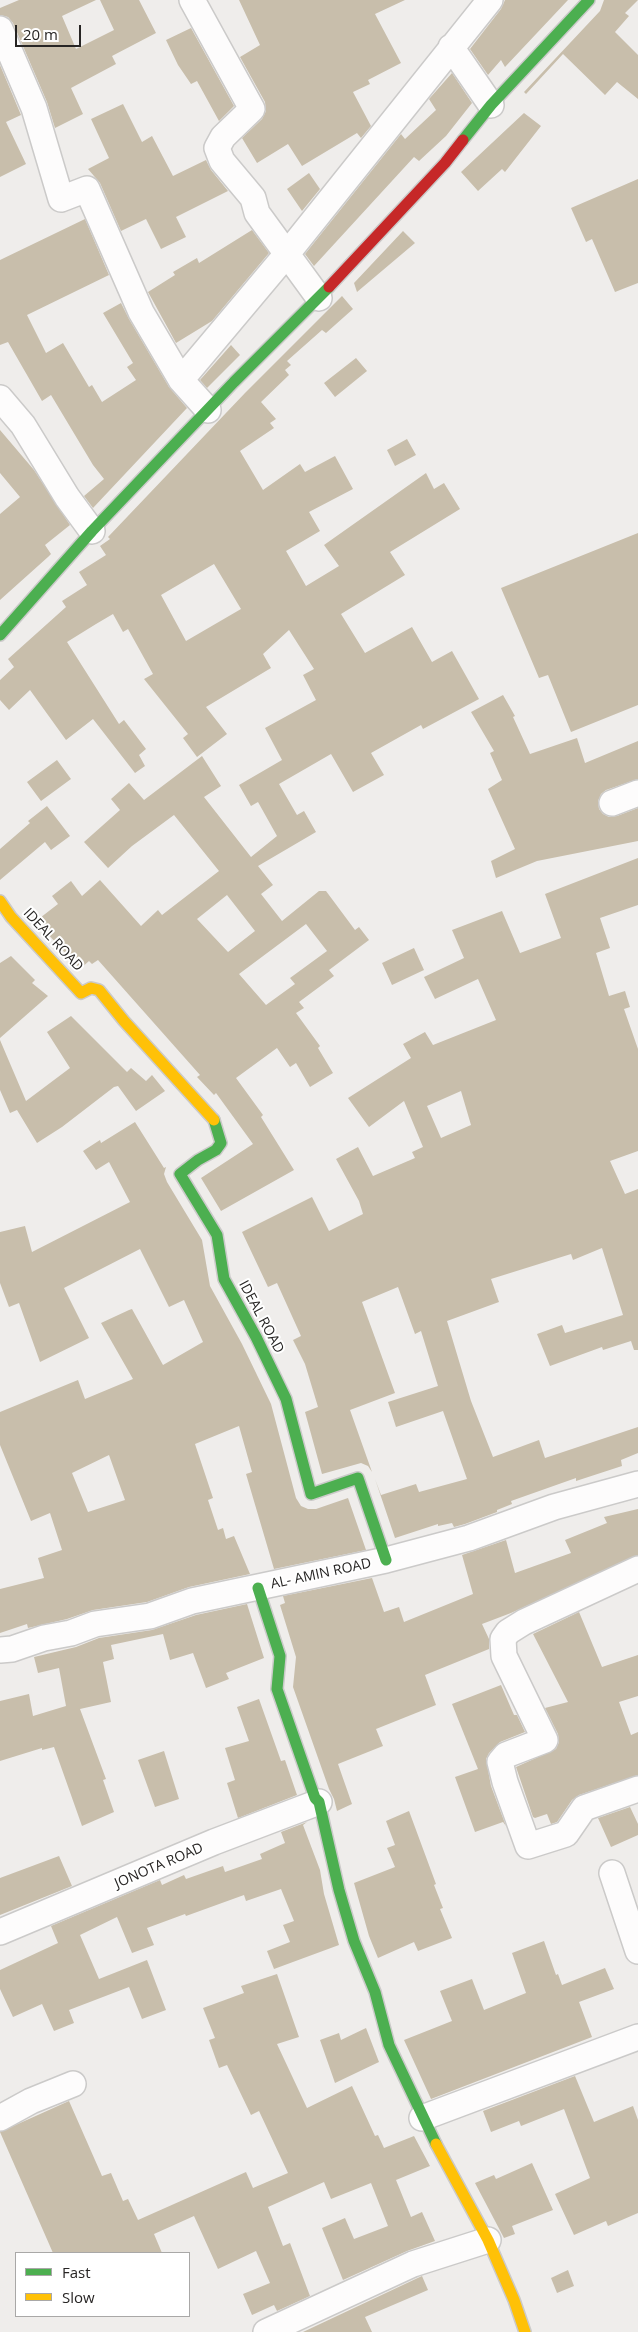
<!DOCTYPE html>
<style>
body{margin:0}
#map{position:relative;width:638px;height:2332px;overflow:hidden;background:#efedeb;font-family:"Open Sans",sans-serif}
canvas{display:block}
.legend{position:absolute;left:15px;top:2252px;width:175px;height:65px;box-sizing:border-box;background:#fff;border:1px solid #a9a8a7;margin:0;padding:6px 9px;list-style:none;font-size:15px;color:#272524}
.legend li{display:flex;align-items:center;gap:10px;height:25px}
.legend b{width:25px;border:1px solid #a9a8a7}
.scale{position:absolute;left:15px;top:25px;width:66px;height:22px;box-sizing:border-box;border:2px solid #272524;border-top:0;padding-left:6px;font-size:15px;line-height:18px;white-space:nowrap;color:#272524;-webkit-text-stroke:4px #fff;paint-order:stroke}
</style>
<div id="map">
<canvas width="638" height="2332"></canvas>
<ul class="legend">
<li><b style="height:6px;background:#4caf50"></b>Fast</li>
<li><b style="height:6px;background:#ffc107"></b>Slow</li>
</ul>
<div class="scale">20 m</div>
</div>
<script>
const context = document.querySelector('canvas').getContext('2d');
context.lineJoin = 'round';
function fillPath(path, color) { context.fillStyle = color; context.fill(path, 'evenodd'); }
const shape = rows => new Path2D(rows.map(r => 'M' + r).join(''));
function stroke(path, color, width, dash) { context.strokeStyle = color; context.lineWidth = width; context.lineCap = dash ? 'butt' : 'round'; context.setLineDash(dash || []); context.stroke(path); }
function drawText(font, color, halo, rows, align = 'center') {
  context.font = font + ' "Open Sans",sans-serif'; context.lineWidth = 4; context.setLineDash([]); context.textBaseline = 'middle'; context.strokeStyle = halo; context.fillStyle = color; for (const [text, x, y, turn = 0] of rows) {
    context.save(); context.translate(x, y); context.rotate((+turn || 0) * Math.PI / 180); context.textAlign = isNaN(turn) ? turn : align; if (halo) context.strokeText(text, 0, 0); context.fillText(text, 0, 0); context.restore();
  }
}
fillPath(shape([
 [19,0,96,0,62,16,76,49,114,30,100,0,139,0,156,33,112,56,116,64,71,88,83,114,55,128,47,102,13,23,8,17,0,15,0,8],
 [239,0,405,0,375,14,401,63,368,80,370,84,353,92,371,126,361,138,357,133,302,166,288,144,257,163,242,138,262,119,266,111,265,102,240,57,260,45],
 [505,0,568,0,505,67,501,60,488,75,470,49,501,9],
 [604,0,638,0,625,13,629,16,615,32,638,55,638,99,617,82,605,95,563,54,526,94,524,92,600,11],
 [191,28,234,106,219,121,197,81,191,84,178,65,166,40],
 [0,65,21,115,6,122,26,164,0,177],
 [452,73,472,103,446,136,419,161,414,157,314,266,305,254,401,134,405,139,436,110,429,99],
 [123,104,142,142,152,136,173,176,206,160,211,170,228,191,176,217,186,237,161,249,146,219,121,231,100,183,88,169,109,158,91,119],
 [524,113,541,126,505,172,502,169,478,191,461,172],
 [309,173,320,189,302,211,287,189],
 [638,179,638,283,615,292,592,239,586,242,571,208],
 [85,219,109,275,27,315,46,353,63,343,89,387,92,385,102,402,136,380,127,367,133,363,103,313,121,303,129,319,169,387,187,408,93,508,84,496,104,479,93,465,51,395,42,401,8,342,0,345,0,260],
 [252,230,269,253,212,321,176,343,148,292,175,275,173,272,197,258,199,263],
 [403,231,415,243,357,292,354,283],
 [342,296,353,309,326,333,322,330,287,361,291,365,285,370,289,375,261,402,276,419,270,423,274,428,240,451,263,490,300,464,305,472,335,456,353,489,309,512,320,531,286,551,306,586,339,566,324,545,426,473,434,489,444,483,460,509,390,552,405,575,341,614,365,653,412,627,432,662,452,651,479,699,423,729,421,725,371,753,384,775,353,792,331,754,279,784,297,815,304,811,316,832,258,866,273,885,261,894,282,921,319,891,326,891,355,930,359,927,369,940,329,970,334,976,299,1002,304,1008,296,1013,320,1046,318,1048,333,1073,310,1087,296,1063,290,1067,277,1048,236,1078,263,1115,261,1117,294,1170,221,1211,201,1178,253,1144,216,1093,214,1095,197,1077,200,1075,98,960,92,964,89,961,80,969,36,921,58,904,52,896,71,881,82,896,100,880,141,926,158,910,162,915,219,871,174,815,132,846,108,868,84,842,120,810,111,799,129,783,144,800,202,756,221,786,204,797,251,857,277,836,258,802,251,806,239,785,282,760,265,728,316,700,303,675,314,669,289,630,263,654,271,668,206,707,227,734,197,757,183,738,188,734,144,679,153,674,128,629,123,632,113,614,96,624,67,642,119,724,124,720,146,749,139,755,145,766,135,773,93,719,66,740,30,690,9,710,0,700,0,680,14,667,8,659,66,607,62,601,87,585,79,572,106,555,100,546,110,539,108,537,245,393],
 [214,564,241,609,186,641,161,595],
 [227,895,255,931,228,952,197,919],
 [306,924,327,951,290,978,295,984,266,1005,239,974],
 [231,345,240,355,207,388,200,380],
 [356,358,367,371,335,397,324,383],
 [0,430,34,470,70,525,45,545,51,554,48,557,0,600,0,514,20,497,0,473],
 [407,439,416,455,395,466,387,450],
 [638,533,638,705,571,732,548,675,539,678,501,588],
 [503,695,515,716,513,717,530,754,577,738,585,763,638,741,638,779,606,790,601,794,598,801,599,809,603,814,609,817,617,816,638,808,638,841,537,861,496,878,491,861,515,849,488,789,502,780,490,753,494,751,471,712],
 [57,760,71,779,41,801,27,782],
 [47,806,70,836,51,850,45,842,0,880,0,849,30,823,28,821],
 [638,858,638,905,600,918,610,948,596,953,609,996,625,991,630,1007,624,1009,638,1049,638,1151,610,1161,625,1194,638,1189,638,1350,634,1350,631,1341,603,1350,602,1347,550,1366,537,1334,562,1325,565,1333,623,1315,602,1248,573,1260,571,1254,491,1279,499,1302,447,1321,471,1401,493,1457,539,1440,545,1458,638,1427,638,1453,621,1460,622,1466,576,1481,576,1478,511,1501,512,1504,497,1510,497,1512,465,1524,454,1527,452,1523,438,1526,438,1524,395,1538,375,1479,381,1495,416,1484,419,1492,467,1479,443,1411,396,1427,388,1402,438,1386,421,1331,415,1334,398,1287,362,1302,395,1393,350,1410,372,1472,368,1466,361,1463,322,1474,305,1412,318,1407,305,1364,293,1340,301,1336,277,1283,268,1287,242,1232,312,1197,329,1231,363,1214,359,1201,336,1159,358,1147,373,1176,415,1158,412,1152,423,1147,404,1101,369,1127,348,1098,411,1058,403,1044,425,1032,433,1045,496,1020,478,979,435,999,424,977,464,958,452,930,502,911,520,953,561,938,545,894],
 [461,1091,471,1125,441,1138,427,1106],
 [414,948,424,970,392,985,382,963],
 [11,956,35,980,32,983,48,996,0,1038,0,963],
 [71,1016,127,1072,131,1068,146,1081,152,1075,165,1091,136,1111,118,1086,114,1087,62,1127,37,1143,17,1110,10,1113,0,1090,0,1040,26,1101,70,1068,47,1032],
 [135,1122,164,1168,166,1167,164,1174,167,1182,202,1240,210,1286,242,1344,271,1404,296,1498,301,1506,308,1509,316,1509,348,1498,366,1550,274,1569,246,1474,252,1472,239,1426,195,1444,213,1498,208,1500,218,1530,223,1528,226,1539,234,1536,250,1574,189,1587,147,1602,93,1610,67,1619,28,1628,27,1624,0,1633,0,1589,44,1578,38,1558,62,1550,50,1513,31,1521,0,1445,0,1412,78,1380,85,1399,133,1379,101,1323,129,1310,132,1309,163,1365,203,1342,184,1300,169,1307,140,1249,64,1288,89,1338,40,1362,19,1303,9,1307,0,1283,0,1232,25,1226,32,1252,130,1202,109,1162,96,1170,83,1151,100,1140,101,1143],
 [109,1455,125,1500,88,1512,72,1473],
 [638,1509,638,1555,511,1613,482,1624,489,1639,489,1649,425,1675,436,1705,376,1729,383,1746,338,1764,352,1804,337,1811,334,1799,329,1789,293,1687,296,1657,280,1605,285,1603,283,1596,372,1578,384,1612,399,1607,404,1622,473,1594,462,1555,506,1540,515,1573,571,1553,565,1540,607,1523,604,1517],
 [247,1604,264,1658,226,1673,229,1679,206,1688,193,1653,170,1660,163,1634,111,1645,114,1659,103,1662,111,1702,80,1709,106,1779,103,1780,114,1812,82,1826,54,1747,42,1750,42,1748,0,1761,0,1701,29,1694,33,1716,66,1706,59,1668,38,1673,34,1657,76,1647,99,1638,152,1630,196,1615],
 [579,1612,602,1667,638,1655,638,1696,619,1702,631,1735,638,1732,638,1775,579,1795,572,1800,557,1822,551,1824,547,1814,535,1818,533,1817,516,1767,556,1749,559,1742,558,1734,545,1708,568,1702,533,1634],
 [501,1685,514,1715,517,1715,525,1732,500,1742,489,1753,486,1759,491,1786,506,1826,503,1822,475,1832,455,1777,478,1769,452,1704],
 [259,1699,281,1761,285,1760,297,1795,238,1818,227,1783,235,1780,225,1748,249,1741,237,1707],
 [164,1751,179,1799,155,1807,138,1760],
 [630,1807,638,1824,638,1835,611,1847,598,1818],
 [409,1811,436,1884,434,1885,443,1908,440,1909,452,1938,418,1951,414,1942,378,1958,369,1936,354,1883,395,1867,387,1848,395,1845,386,1821],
 [307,1822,303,1825,320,1870,324,1894,339,1945,274,1969,267,1951,290,1942,283,1925,294,1921,281,1889,246,1901,244,1895,186,1916,185,1914,147,1928,154,1945,132,1953,117,1917,80,1935,99,1979,147,1960,166,2010,142,2019,129,1987,69,2010,74,2023,54,2031,42,2004,13,2017,0,1989,0,1970,58,1943,51,1926,160,1880,162,1885,184,1875,186,1879,223,1866,225,1872,262,1859,260,1854,285,1843,281,1832],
 [59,1856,72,1886,0,1915,0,1878],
 [544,1941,556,1975,558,1974,562,1985,605,1968,614,1989,579,2002,592,2037,431,2099,404,2040,452,2021,440,1991,472,1979,484,2010,526,1993,512,1953],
 [277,1974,299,2037,277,2044,307,2108,352,2086,375,2136,378,2135,384,2148,414,2136,430,2166,396,2180,411,2217,422,2212,435,2241,407,2251,343,2280,322,2228,345,2218,354,2239,388,2226,371,2183,331,2199,324,2182,268,2207,283,2246,290,2243,310,2296,277,2311,274,2305,252,2315,243,2294,270,2283,256,2251,218,2269,194,2216,154,2234,162,2253,53,2253,0,2132,69,2101,102,2176,111,2173,123,2201,128,2199,138,2220,246,2172,253,2188,288,2173,259,2111,251,2115,227,2065,219,2068,209,2040,215,2038,203,2008,244,1993,241,1986],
 [366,2028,379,2062,335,2083,320,2040,339,2033,341,2040],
 [575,2076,594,2122,633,2106,638,2120,638,2213,608,2226,606,2221,574,2235,555,2194,590,2178,564,2109,521,2126,519,2121,491,2132,483,2111],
 [532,2163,553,2210,512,2226,515,2234,504,2238,475,2183,494,2175,496,2179],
 [568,2270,574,2286,557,2293,551,2278],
 [422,2276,428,2290,365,2317,372,2332,303,2332]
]), '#c8beab');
const street = shape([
 [192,0,252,109,223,137,217,148,222,161,253,198,257,213,319,298],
 [0,29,34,108,61,199,87,189,141,312,181,380,208,410],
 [451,47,491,105],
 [181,380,286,255,490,0],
 [0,398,23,425,67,497,92,531],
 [612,803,638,793],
 [638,1569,524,1622,508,1632,503,1639,504,1656,545,1740,506,1755,500,1762,505,1782,528,1846,566,1834,584,1808,638,1789],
 [0,1650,12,1649,44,1638,71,1633,95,1624,150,1616,192,1601,386,1560,469,1538,554,1507,638,1484],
 [612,1873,638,1951],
 [0,1932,214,1842,319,1802],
 [0,2118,31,2101,73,2084],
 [422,2118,638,2037],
 [266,2332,413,2264,488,2240]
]);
const fast = shape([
 [463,140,491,105,589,0],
 [0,635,92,531,234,382,329,287],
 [214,1120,221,1143,216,1150,198,1160,180,1174,217,1235,224,1279,256,1337,286,1399,311,1494,358,1478,386,1560],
 [258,1588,280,1656,277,1689,315,1798,319,1802,339,1890,354,1941,375,1992,389,2045,436,2144]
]);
const slow = shape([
 [0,901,11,917,81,993,91,988,99,990,124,1021,214,1120],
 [436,2144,488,2240,514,2300,525,2332]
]);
const jam = shape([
 [329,287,445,163,463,140]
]);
stroke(street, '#cbcac9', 28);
stroke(fast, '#cbcac9', 14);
stroke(slow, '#cbcac9', 14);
stroke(jam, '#cbcac9', 14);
stroke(street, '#fdfcfc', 25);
stroke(fast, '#4caf50', 11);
stroke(slow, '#ffc107', 11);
stroke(jam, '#c62828', 11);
drawText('14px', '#272524', '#fff', [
 ["IDEAL ROAD",53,940,47],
 ["IDEAL ROAD",261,1317,62],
 ["AL- AMIN ROAD",321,1574,-12],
 ["JONOTA ROAD",159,1866,-23]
]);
</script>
